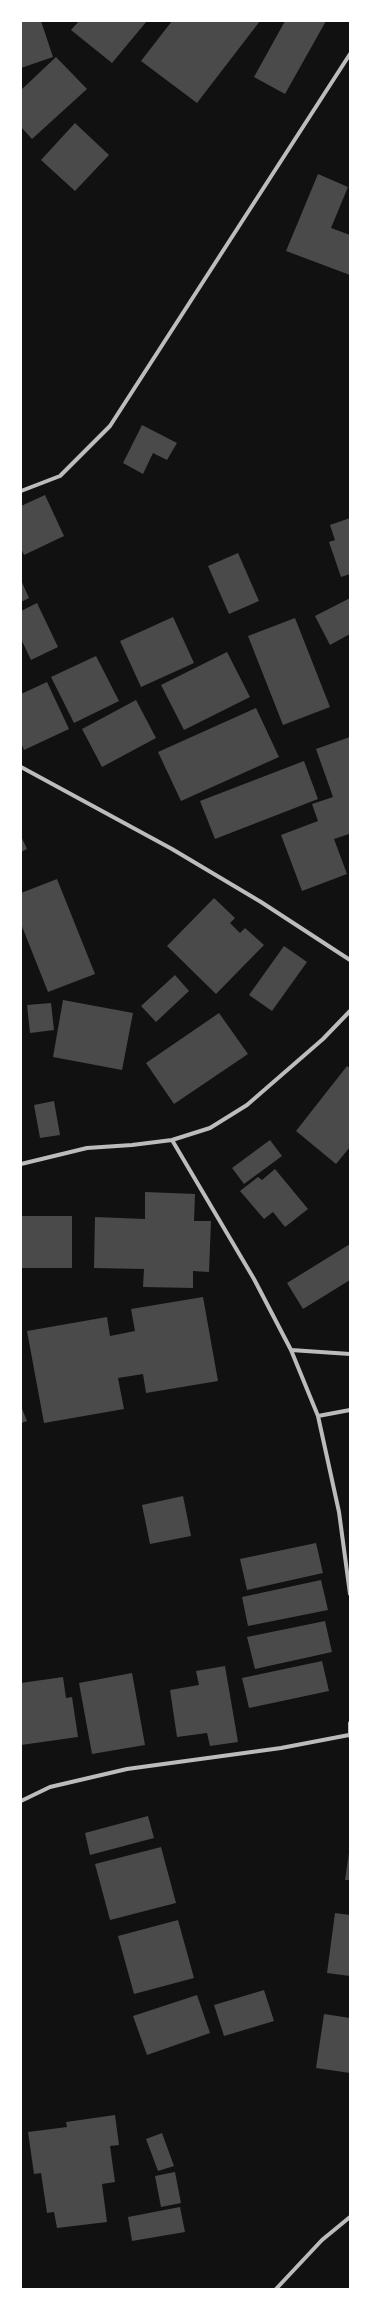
<!DOCTYPE html>
<style>
body{margin:0}
#map{position:relative;width:371px;height:2310px;overflow:hidden;background:#111;font-family:"Roboto Condensed",sans-serif}
canvas{display:block}
.frame{position:absolute;inset:0;border:22px solid #fff;pointer-events:none}
</style>
<div id="map">
<canvas width="371" height="2310"></canvas>
<div class="frame"></div>
</div>
<script>
const context = document.querySelector('canvas').getContext('2d');
context.lineJoin = 'round';
function fillPath(path, color) { context.fillStyle = color; context.fill(path, 'evenodd'); }
const shape = rows => new Path2D(rows.map(r => 'M' + r).join(''));
function stroke(path, color, width, dash) { context.strokeStyle = color; context.lineWidth = width; context.lineCap = dash ? 'butt' : 'round'; context.setLineDash(dash || []); context.stroke(path); }
fillPath(shape([
 [21,21,41,21,53,57,21,68],
 [79,21,147,21,112,63,71,30],
 [172,21,260,21,197,103,141,61],
 [285,21,326,21,285,94,254,77],
 [56,57,87,89,32,139,21,127,21,90],
 [75,123,109,155,75,191,41,160],
 [318,174,348,187,331,228,350,235,350,275,286,251],
 [142,425,177,443,167,460,153,453,143,474,123,463],
 [45,495,64,536,24,555,21,548,21,506],
 [350,518,350,574,341,577,329,542,335,540,330,525],
 [238,553,259,601,229,614,208,566],
 [21,580,29,598,21,602],
 [350,598,350,634,330,645,315,616],
 [37,603,58,647,31,660,21,639,21,611],
 [173,617,194,663,141,687,120,641],
 [295,618,330,707,283,725,248,636],
 [227,652,250,697,184,730,161,685],
 [96,656,119,701,74,723,51,677],
 [47,682,69,729,24,750,21,743,21,694],
 [136,700,156,738,102,767,82,729],
 [256,708,279,757,181,801,158,752],
 [350,737,350,838,349,834,334,839,347,874,302,891,281,835,318,821,312,804,333,797,316,749],
 [304,761,318,799,215,839,200,801],
 [21,836,27,849,21,852],
 [57,879,95,974,48,992,21,924,21,893],
 [214,898,235,918,230,923,240,933,245,928,264,945,216,994,167,946],
 [284,946,307,962,272,1011,249,995],
 [175,975,189,991,156,1022,141,1006],
 [63,1000,133,1013,122,1070,53,1057],
 [51,1003,54,1030,30,1033,27,1005],
 [219,1013,248,1054,174,1104,146,1063],
 [347,1066,350,1068,350,1147,336,1164,296,1131],
 [54,1101,60,1135,40,1138,34,1105],
 [270,1140,282,1156,244,1184,232,1168],
 [275,1169,308,1209,285,1227,273,1212,264,1219,240,1191,258,1177,262,1180],
 [145,1192,195,1194,194,1221,211,1221,209,1272,193,1271,193,1288,143,1287,144,1269,94,1268,95,1217,145,1219],
 [21,1216,72,1216,72,1268,21,1268],
 [350,1244,350,1280,303,1309,287,1283],
 [203,1297,218,1381,146,1393,143,1374,118,1378,124,1409,44,1423,27,1331,107,1317,110,1336,135,1331,131,1309],
 [21,1406,27,1421,21,1423],
 [183,1496,191,1536,150,1544,142,1505],
 [316,1543,323,1573,247,1590,240,1559],
 [321,1580,328,1610,248,1626,242,1597],
 [325,1621,332,1652,255,1669,247,1637],
 [322,1661,329,1691,249,1708,242,1678],
 [225,1666,238,1742,210,1746,207,1733,177,1737,170,1690,199,1685,196,1671],
 [132,1673,145,1745,92,1754,79,1683],
 [63,1677,66,1698,72,1697,78,1737,21,1745,21,1683],
 [148,1816,154,1838,90,1855,85,1833],
 [161,1847,176,1903,110,1920,95,1864],
 [349,1853,350,1853,350,1880,345,1880],
 [335,1913,350,1915,350,1976,327,1973],
 [178,1920,194,1978,134,1994,118,1936],
 [264,1990,274,2021,224,2036,214,2005],
 [197,1995,210,2033,147,2055,133,2016],
 [324,2014,350,2018,350,2073,316,2068],
 [115,2115,119,2145,110,2146,115,2182,102,2184,107,2222,57,2228,54,2212,47,2213,41,2173,34,2174,28,2132,67,2127,66,2122],
 [162,2133,174,2166,158,2171,146,2139],
 [175,2172,181,2203,161,2207,155,2176],
 [180,2207,185,2232,132,2241,128,2217]
]), '#4a4a4a');
stroke(shape([
 [21,491,60,476,110,426,350,54],
 [21,767,172,849,261,902,350,960],
 [172,1140,254,1279,291,1350,318,1416,339,1512,350,1594],
 [21,1164,87,1148,132,1145,172,1140,210,1128,247,1105,323,1039,350,1011],
 [291,1350,350,1354],
 [318,1416,350,1410],
 [350,1736,350,1723],
 [21,1801,50,1787,127,1769,281,1748,349,1735],
 [276,2289,322,2240,350,2217]
]), '#bcbcbc', 4);
</script>
